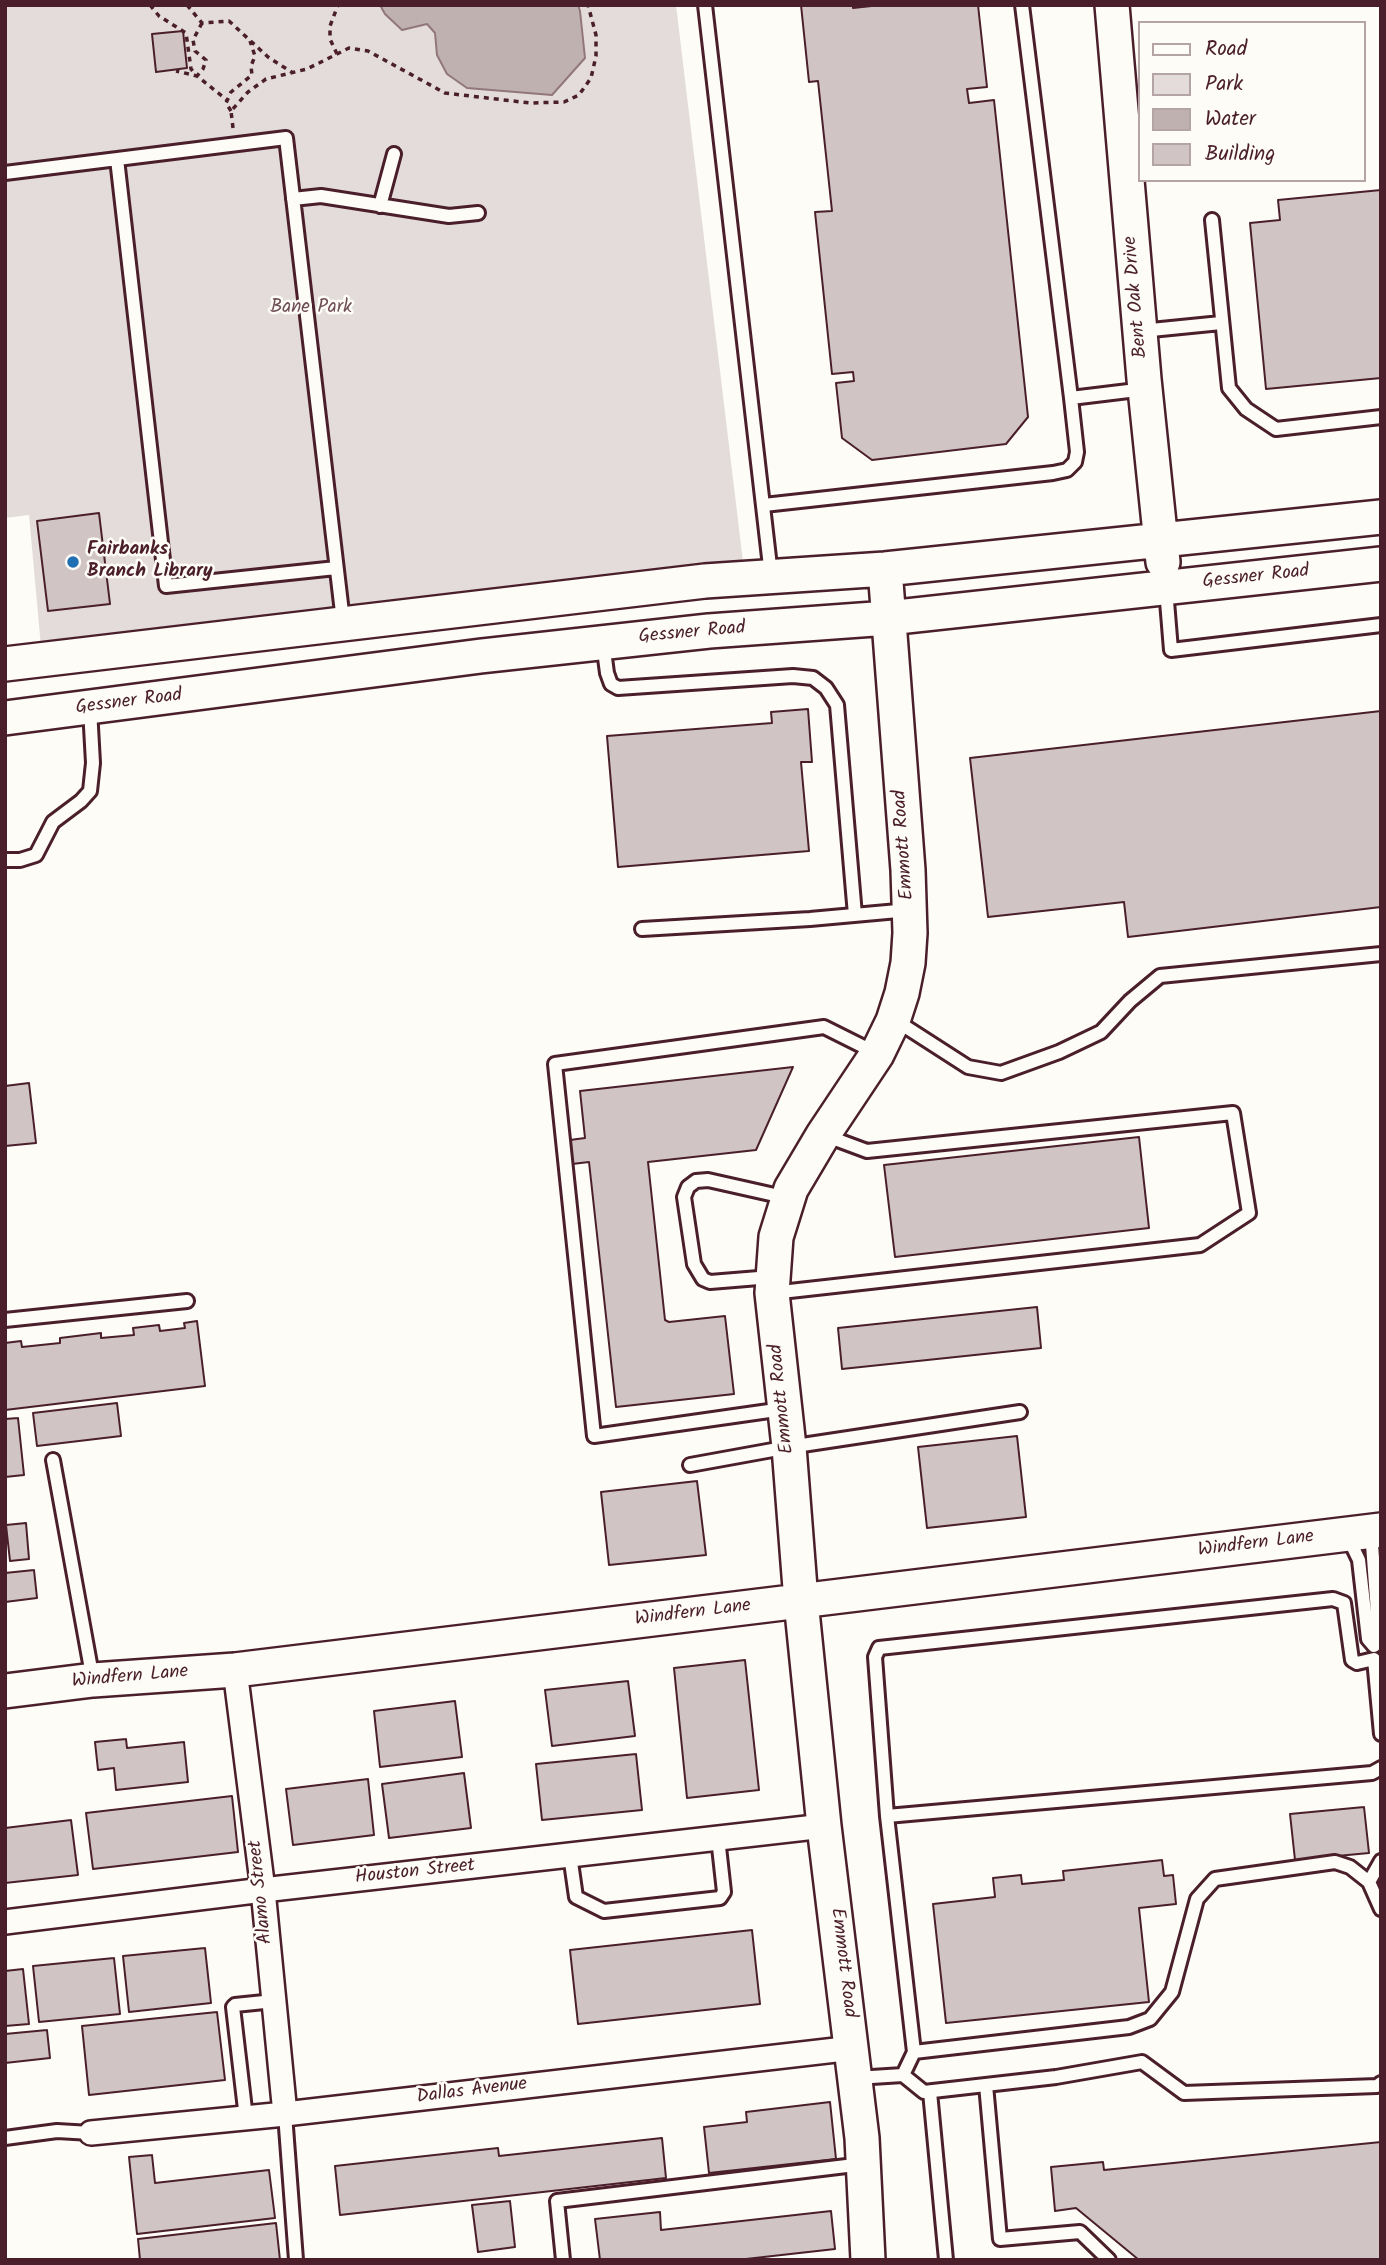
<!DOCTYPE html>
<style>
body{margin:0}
#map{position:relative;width:1386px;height:2265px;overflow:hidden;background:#fdfcf7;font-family:Kalam,sans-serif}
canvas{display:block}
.frame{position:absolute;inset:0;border:7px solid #4a1f2b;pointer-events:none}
.legend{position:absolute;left:1138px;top:21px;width:228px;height:161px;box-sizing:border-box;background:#fdfcf7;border:2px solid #b5a4a5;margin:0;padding:9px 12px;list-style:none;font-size:21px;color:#4a1f2b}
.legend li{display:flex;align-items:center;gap:14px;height:35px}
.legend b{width:35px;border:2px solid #b5a4a5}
</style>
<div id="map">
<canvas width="1386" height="2265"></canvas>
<div class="frame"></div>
<ul class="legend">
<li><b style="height:9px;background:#fdfcf7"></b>Road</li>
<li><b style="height:19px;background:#e3dcda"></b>Park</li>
<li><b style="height:19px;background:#c0b1b1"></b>Water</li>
<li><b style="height:19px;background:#d0c5c4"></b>Building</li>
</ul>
</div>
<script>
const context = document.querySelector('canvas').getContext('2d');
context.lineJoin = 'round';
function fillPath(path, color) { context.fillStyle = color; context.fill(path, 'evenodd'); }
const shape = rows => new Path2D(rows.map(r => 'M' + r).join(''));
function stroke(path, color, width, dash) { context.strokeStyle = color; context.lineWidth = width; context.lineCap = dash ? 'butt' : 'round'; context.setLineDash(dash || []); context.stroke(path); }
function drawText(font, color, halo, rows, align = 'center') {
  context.font = font + ' Kalam,sans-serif'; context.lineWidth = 5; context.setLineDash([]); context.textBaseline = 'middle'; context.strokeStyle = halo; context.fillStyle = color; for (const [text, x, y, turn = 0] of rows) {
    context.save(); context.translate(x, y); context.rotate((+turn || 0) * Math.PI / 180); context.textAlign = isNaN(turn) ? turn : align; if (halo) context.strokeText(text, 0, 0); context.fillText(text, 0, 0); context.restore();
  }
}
fillPath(shape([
 [5,5,676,5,743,562,41,647,29,515,5,518]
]), '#e3dcda');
const water = shape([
 [380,5,578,5,580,11,585,58,552,95,467,88,447,74,437,55,435,33,427,24,402,30,385,14,380,5]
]);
fillPath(water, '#c0b1b1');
stroke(water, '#91777b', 2);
const building = shape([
 [801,5,853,5,853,8,881,5,978,5,987,87,967,89,969,103,994,100,1028,417,1006,444,872,460,842,438,836,383,854,381,853,372,832,374,815,212,832,211,818,81,809,82,801,5],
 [183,31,187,68,156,72,152,34,183,31],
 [1381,190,1381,378,1266,389,1250,223,1280,220,1278,200,1381,190],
 [99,513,110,604,48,611,37,521,99,513],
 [808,709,812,762,801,762,809,851,618,867,607,736,772,723,771,712,808,709],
 [1381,711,1381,907,1128,937,1124,902,988,917,970,758,1381,711],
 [793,1067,756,1150,648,1162,665,1320,669,1322,725,1316,734,1394,616,1407,589,1162,572,1164,570,1140,585,1138,580,1091,793,1067],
 [29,1083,36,1143,5,1146,5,1086,29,1083],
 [1139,1137,1149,1228,895,1257,884,1165,1139,1137],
 [1037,1307,1041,1348,842,1369,838,1328,1037,1307],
 [197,1321,205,1386,5,1410,5,1343,21,1341,22,1347,60,1343,60,1338,101,1333,101,1338,134,1335,133,1328,159,1325,160,1331,185,1328,184,1323,197,1321],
 [117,1403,121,1436,37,1446,33,1413,117,1403],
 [18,1418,24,1475,5,1477,5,1419,18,1418],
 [1017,1436,1026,1517,927,1528,918,1447,1017,1436],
 [697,1481,706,1555,609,1565,601,1492,697,1481],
 [26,1523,29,1559,10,1561,6,1525,26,1523],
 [34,1570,37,1598,5,1602,5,1573,34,1570],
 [745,1660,759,1790,687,1798,674,1668,745,1660],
 [628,1681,635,1736,552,1746,545,1690,628,1681],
 [455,1701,462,1757,380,1767,374,1711,455,1701],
 [126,1739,127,1748,184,1742,188,1782,116,1790,114,1768,98,1770,95,1742,126,1739],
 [636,1754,642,1810,542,1820,536,1764,636,1754],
 [464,1773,471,1828,389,1838,382,1784,464,1773],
 [368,1779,374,1835,293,1845,286,1789,368,1779],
 [232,1796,238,1852,93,1869,86,1813,232,1796],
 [1364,1807,1369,1853,1295,1860,1290,1814,1364,1807],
 [71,1820,78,1875,5,1883,5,1828,71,1820],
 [1162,1860,1164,1876,1173,1875,1176,1904,1139,1908,1149,2002,946,2023,933,1904,995,1897,993,1878,1021,1875,1022,1884,1064,1880,1063,1871,1162,1860],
 [752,1930,760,2004,578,2024,570,1950,752,1930],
 [205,1948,211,2003,129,2012,123,1956,205,1948],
 [114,1958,120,2014,39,2022,33,1966,114,1958],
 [23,1969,29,2024,5,2026,5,1971,23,1969],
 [217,2012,225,2080,89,2095,82,2026,217,2012],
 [47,2030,50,2058,5,2063,5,2034,47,2030],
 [830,2102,836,2159,709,2173,704,2127,747,2122,746,2112,830,2102],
 [662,2138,666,2178,340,2215,335,2166,498,2148,499,2156,662,2138],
 [1381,2142,1381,2260,1139,2260,1076,2208,1055,2211,1051,2167,1103,2162,1104,2170,1381,2142],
 [152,2155,155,2183,269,2170,275,2218,137,2234,129,2157,152,2155],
 [510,2201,515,2247,478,2252,472,2205,510,2201],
 [831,2211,835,2249,737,2260,600,2260,595,2219,660,2212,661,2230,831,2211],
 [276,2223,280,2260,140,2260,138,2239,276,2223]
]);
fillPath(building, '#d0c5c4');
stroke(building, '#4a1f2b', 2);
const lane = shape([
 [705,5,771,575],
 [1022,5,1071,398],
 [117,159,166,586,336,568],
 [5,173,286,138,343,621],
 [293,199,321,196,449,216,478,213],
 [380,206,394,154],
 [1212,220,1229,388,1246,409,1276,429,1381,417],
 [1141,331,1221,323],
 [764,505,1053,473,1067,470,1075,462,1077,452,1071,398,1145,389],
 [1166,589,1171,650,1381,625],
 [603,643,607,673,611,684,618,688,793,676,813,678,826,688,837,705,855,915],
 [5,860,20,860,36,855,53,822,81,801,90,791,93,763,90,709],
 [642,929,810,919,909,910],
 [895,1020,968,1067,1001,1073,1059,1052,1101,1032,1130,1001,1160,976,1381,954],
 [771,1277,710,1282,703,1279,694,1264,684,1197,688,1187,696,1181,708,1180,788,1198],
 [772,1293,1200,1245,1249,1213,1233,1113,867,1151,824,1135],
 [5,1320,187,1301],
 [783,1409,594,1436,555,1064,824,1027,876,1053],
 [53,1460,93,1680],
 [690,1465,789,1447,1020,1412],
 [1347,1535,1359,1560,1368,1639,1374,1646,1379,1639,1371,1531],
 [887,1816,1372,1773,1381,1768],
 [570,1855,576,1897,604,1911,720,1898,724,1892,718,1838],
 [1369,1882,1381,1861],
 [914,2052,1129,2027,1150,2019,1172,1992,1197,1899,1215,1879,1335,1862,1350,1867,1369,1882,1381,1909],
 [903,2075,914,2052,887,1816,875,1657,879,1648,1333,1599,1344,1603,1352,1660,1357,1663,1374,1659,1381,1734],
 [856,2078,903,2075,924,2092,1056,2077,1142,2062,1184,2093,1377,2086,1381,2083],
 [986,2085,1000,2239,1080,2232,1109,2260],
 [930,2092,946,2260],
 [285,2114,296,2260],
 [246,2118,233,2007,235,2005,274,2001],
 [5,2138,57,2131,91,2133],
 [563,2260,557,2201,863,2164]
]);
const street = shape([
 [235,1670,263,1890,285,2114],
 [5,1922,263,1890,824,1826],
 [91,2133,285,2114,853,2048]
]);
const secondary = shape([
 [1112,5,1144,379,1163,562],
 [5,664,705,581,885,569,1381,517],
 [5,718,481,656,709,631,888,618,1381,564],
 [5,1691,93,1680,235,1670,1381,1530],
 [868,2260,862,2138,824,1826,801,1601,789,1447,772,1293,776,1237,791,1189,823,1135,877,1054,893,1021,902,993,908,963,910,933,908,870,885,569]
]);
stroke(lane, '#4a1f2b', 18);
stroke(street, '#4a1f2b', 28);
stroke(secondary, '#4a1f2b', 38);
stroke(shape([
 [150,5,159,16,186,33,191,69,197,76,176,71],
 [187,5,202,23,229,21,268,57,293,73],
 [202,23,193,40,195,51,206,60,203,69,197,76,227,100],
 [337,54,330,39,330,26,338,5],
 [231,111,226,103,231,92,252,75,251,66,255,56,250,41],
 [233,128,231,111,248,92,266,79,307,69,349,48,368,51,445,93,530,103,564,102,579,95,591,78,596,56,596,35,588,5]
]), '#4a1f2b', 3.5, [5, 5]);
stroke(lane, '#fdfcf7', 12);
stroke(street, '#fdfcf7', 23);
stroke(secondary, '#fdfcf7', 33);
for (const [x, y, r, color] of [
 [73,562,7,"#1f6fb2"]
]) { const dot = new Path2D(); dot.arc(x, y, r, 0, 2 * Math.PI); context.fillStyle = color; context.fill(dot); stroke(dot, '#fdfcf7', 2.5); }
drawText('19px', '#4a1f2b', '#fdfcf7', [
 ["Bent Oak Drive",1137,297,-95],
 ["Gessner Road",1256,578,-6],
 ["Gessner Road",692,634,-5],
 ["Gessner Road",129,703,-7],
 ["Emmott Road",905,845,-94],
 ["Emmott Road",783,1399,-96],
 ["Windfern Lane",1256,1545,-7],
 ["Windfern Lane",693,1614,-7],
 ["Windfern Lane",130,1678,-5],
 ["Houston Street",415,1873,-6],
 ["Alamo Street",262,1892,-96],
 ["Emmott Road",842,1963,83],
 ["Dallas Avenue",472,2092,-7]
]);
drawText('19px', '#704e57', '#fdfcf7', [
 ["Bane Park",311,309]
]);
drawText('bold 19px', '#4a1f2b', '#fdfcf7', [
 ["Fairbanks",87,551],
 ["Branch Library",87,573]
], 'left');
</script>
